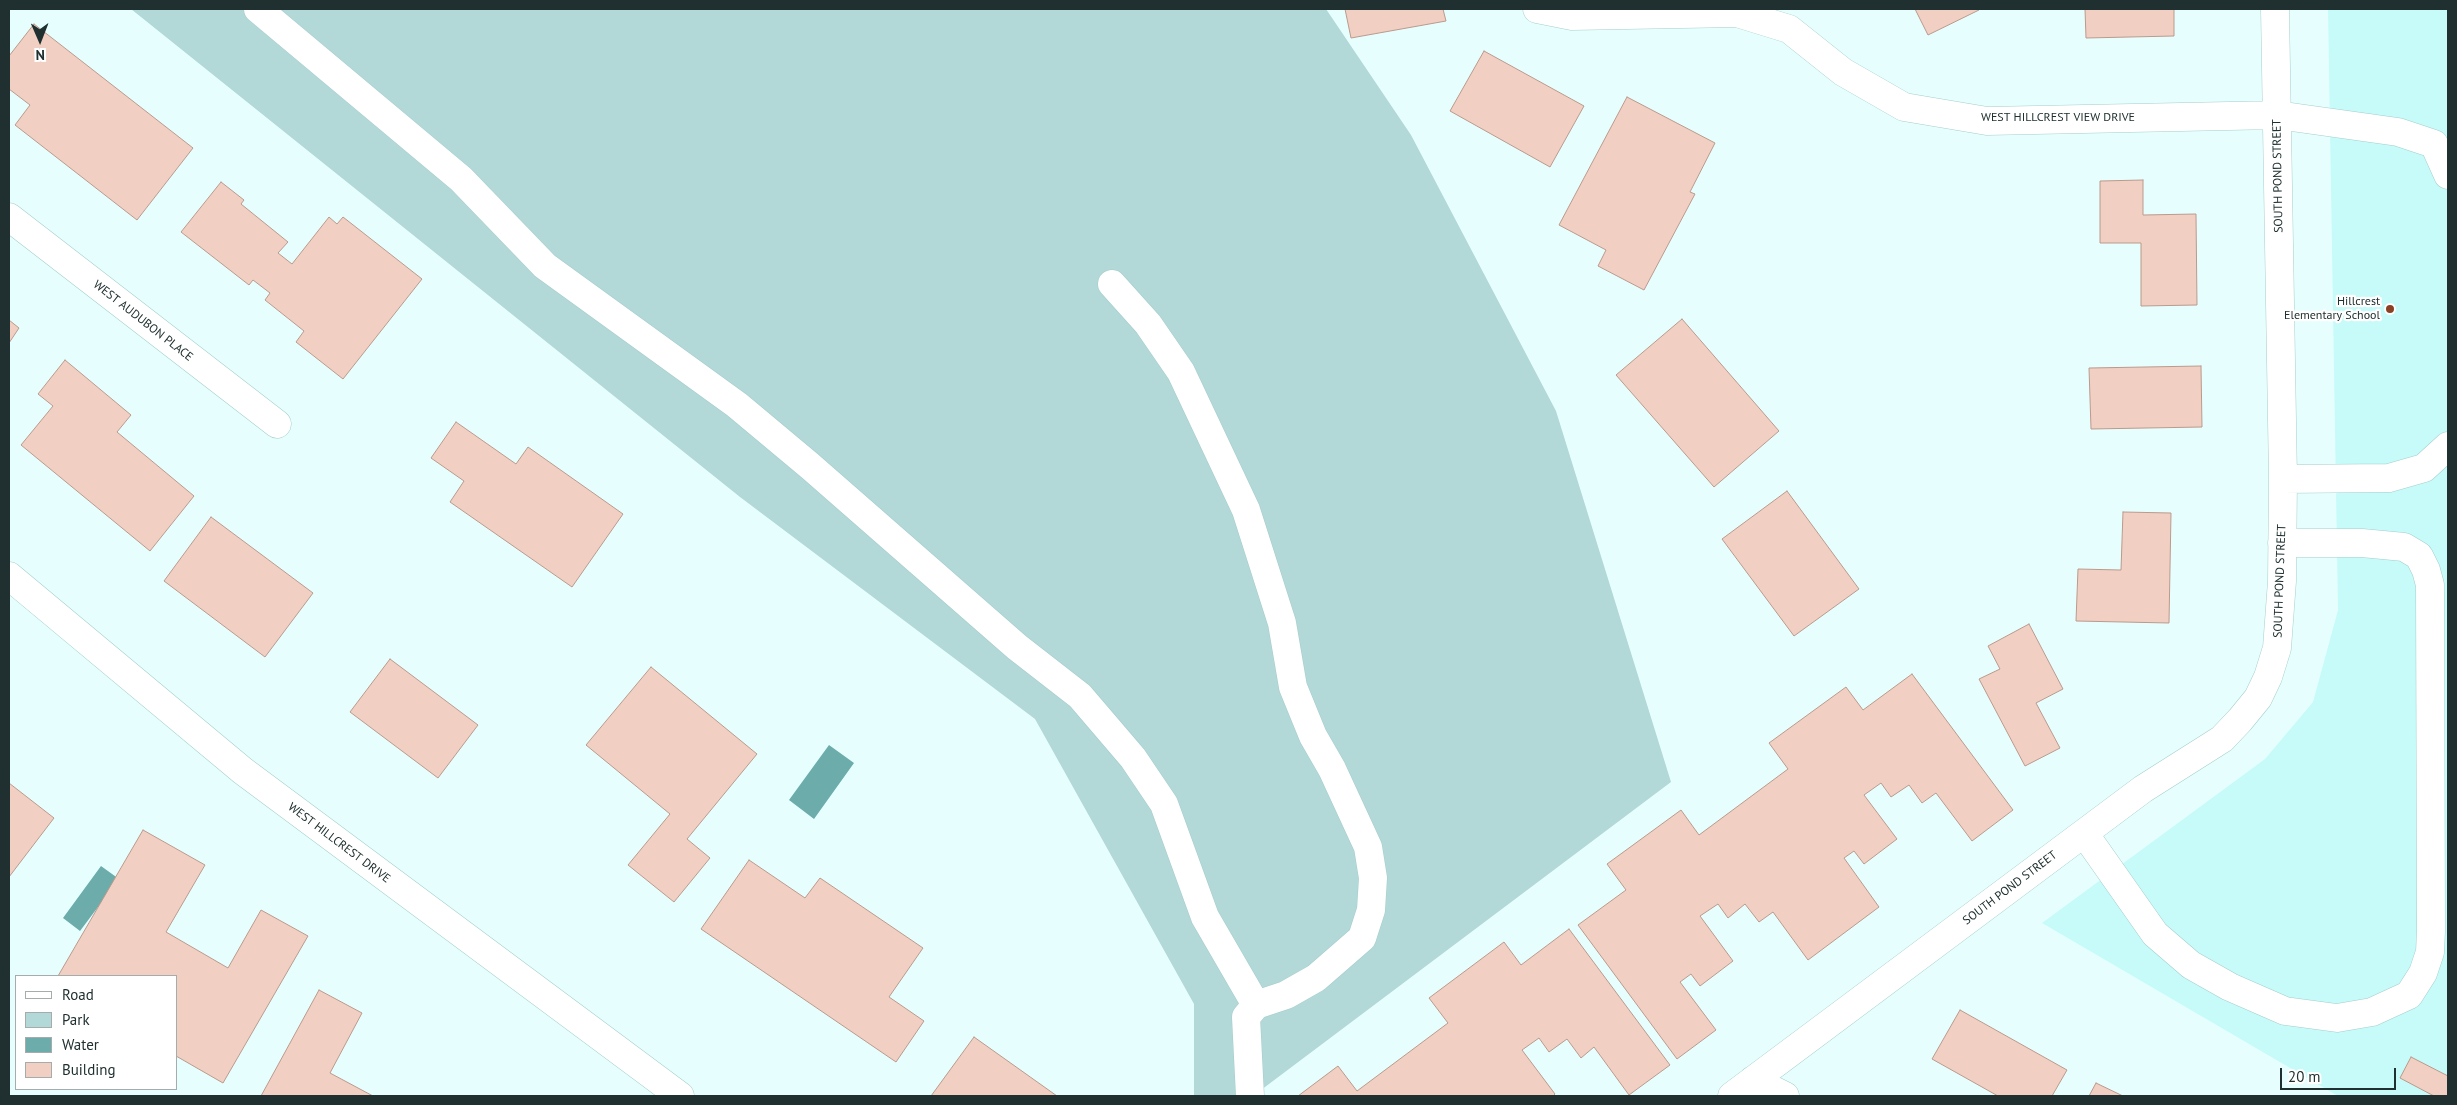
<!DOCTYPE html>
<style>
body{margin:0}
#map{position:relative;width:2457px;height:1105px;overflow:hidden;background:#e6fffe;font-family:"PT Sans",sans-serif}
canvas{display:block}
.frame{position:absolute;inset:0;border:10px solid #203030;pointer-events:none}
.legend{position:absolute;left:15px;top:975px;width:162px;height:115px;box-sizing:border-box;background:#fff;border:1px solid #a6acac;margin:0;padding:6px 9px;list-style:none;font-size:15px;color:#203030}
.legend li{display:flex;align-items:center;gap:10px;height:25px}
.legend b{width:25px;border:1px solid #a6acac}
.north{position:absolute;left:15px;top:15px;width:50px;height:50px;-webkit-text-stroke:4px #fff;paint-order:stroke;rotate:179deg;font-size:14px;font-weight:700;line-height:20px;text-align:center;color:#203030}
.north::after{content:'';display:block;margin:auto;width:18px;height:22px;background:#203030;clip-path:polygon(50% 0,100% 100%,50% 72%,0 100%)}
.scale{position:absolute;left:2280px;top:1068px;width:116px;height:22px;box-sizing:border-box;border:2px solid #203030;border-top:0;padding-left:6px;font-size:15px;line-height:18px;white-space:nowrap;color:#203030;-webkit-text-stroke:4px #fff;paint-order:stroke}
</style>
<div id="map">
<canvas width="2457" height="1105"></canvas>
<div class="frame"></div>
<ul class="legend">
<li><b style="height:6px;background:#fff"></b>Road</li>
<li><b style="height:14px;background:#b2d8d7"></b>Park</li>
<li><b style="height:14px;background:#6cacab"></b>Water</li>
<li><b style="height:14px;background:#f1cfc2"></b>Building</li>
</ul>
<div class="north">N</div>
<div class="scale">20 m</div>
</div>
<script>
const context = document.querySelector('canvas').getContext('2d');
context.lineJoin = 'round';
function fillPath(path, color) { context.fillStyle = color; context.fill(path, 'evenodd'); }
const shape = rows => new Path2D(rows.map(r => 'M' + r).join(''));
function stroke(path, color, width, dash) { context.strokeStyle = color; context.lineWidth = width; context.lineCap = dash ? 'butt' : 'round'; context.setLineDash(dash || []); context.stroke(path); }
function drawText(font, color, halo, rows, align = 'center') {
  context.font = font + ' "PT Sans",sans-serif'; context.lineWidth = 4.5; context.setLineDash([]); context.textBaseline = 'middle'; context.strokeStyle = halo; context.fillStyle = color; for (const [text, x, y, turn = 0] of rows) {
    context.save(); context.translate(x, y); context.rotate((+turn || 0) * Math.PI / 180); context.textAlign = isNaN(turn) ? turn : align; if (halo) context.strokeText(text, 0, 0); context.fillText(text, 0, 0); context.restore();
  }
}
fillPath(shape([
 [2328,9,2448,9,2448,1096,2338,1096,2042,923,2265,759,2313,702,2338,610]
]), '#c6fbf9');
fillPath(shape([
 [131,9,1326,9,1411,135,1556,411,1671,782,1253,1096,1194,1096,1194,1004,1035,719,740,497]
]), '#b2d8d7');
fillPath(shape([
 [829,745,854,763,814,819,789,800],
 [101,866,119,879,80,931,63,918]
]), '#6cacab');
const building = shape([
 [1345,9,1443,9,1446,21,1351,38,1345,9],
 [1915,9,1979,9,1979,10,1928,35,1915,9],
 [2085,9,2174,9,2174,36,2086,38,2085,9],
 [34,24,193,148,137,220,15,125,30,105,9,89,9,56,34,24],
 [1484,51,1584,106,1550,167,1450,111,1484,51],
 [1627,97,1715,143,1690,192,1695,194,1644,290,1598,266,1606,250,1559,225,1627,97],
 [2143,180,2143,215,2196,214,2197,305,2141,306,2141,243,2100,243,2100,181,2143,180],
 [221,182,244,200,241,204,288,242,278,253,292,264,329,217,337,224,343,217,422,279,343,379,296,342,304,331,265,300,270,293,253,280,249,285,181,232,221,182],
 [1682,319,1779,431,1714,487,1616,375,1682,319],
 [9,320,19,328,9,343,9,320],
 [65,360,131,415,117,432,194,496,150,551,21,445,53,406,38,394,65,360],
 [2201,366,2202,427,2091,429,2089,368,2201,366],
 [456,422,516,464,528,447,623,514,572,587,450,502,464,481,431,458,456,422],
 [1787,491,1859,589,1794,636,1722,539,1787,491],
 [2123,512,2171,513,2169,623,2076,621,2078,569,2121,570,2123,512],
 [211,517,313,593,265,657,164,581,211,517],
 [2029,624,2063,689,2036,703,2060,748,2025,766,1979,679,2000,669,1988,646,2029,624],
 [390,659,478,725,438,778,350,712,390,659],
 [651,667,757,754,687,839,710,858,674,902,628,865,670,814,586,745,651,667],
 [1912,674,2013,810,1972,841,1936,793,1922,803,1909,785,1891,797,1881,783,1864,795,1897,839,1864,864,1854,851,1844,858,1879,907,1808,960,1773,912,1759,922,1745,904,1728,918,1718,904,1700,916,1733,961,1700,986,1691,974,1680,982,1716,1030,1677,1059,1578,925,1626,890,1607,864,1681,810,1699,835,1788,769,1769,743,1846,687,1863,710,1912,674],
 [9,783,54,818,9,877,9,783],
 [143,830,205,865,166,932,228,968,261,910,308,936,223,1083,176,1056,176,976,58,976,143,830],
 [749,860,805,898,820,878,923,948,889,997,924,1021,896,1062,701,929,749,860],
 [1569,929,1670,1065,1629,1095,1594,1047,1581,1058,1567,1039,1549,1052,1539,1038,1522,1050,1555,1094,1553,1096,1298,1096,1338,1066,1357,1091,1448,1023,1429,998,1504,942,1521,965,1569,929],
 [319,990,362,1013,330,1073,373,1096,261,1096,319,990],
 [1960,1010,2067,1070,2052,1096,1998,1096,1932,1059,1960,1010],
 [974,1037,1057,1096,931,1096,974,1037],
 [2411,1057,2448,1076,2448,1096,2434,1096,2400,1078,2411,1057],
 [2096,1083,2123,1096,2089,1096,2096,1083]
]);
fillPath(building, '#f1cfc2');
stroke(building, '#ba9a8d', 1);
const minor = shape([
 [258,9,461,179,545,266,737,405,810,466,1017,647,1080,696,1133,758,1164,804,1205,917,1256,1005],
 [1537,9,1572,16,1737,13,1789,29,1843,72,1904,107,1987,121,2277,115,2398,132,2434,144,2448,175],
 [9,217,277,424],
 [1112,284,1148,324,1181,372,1246,510,1282,623,1293,687,1313,736,1332,769,1368,847,1373,878,1371,910,1362,938,1316,978,1286,995,1256,1005,1246,1017,1250,1096],
 [2283,479,2389,478,2424,468,2448,446],
 [9,576,243,771,680,1096],
 [2084,833,2155,934,2191,965,2230,987,2285,1011,2337,1018,2372,1012,2409,995,2423,973,2430,952,2431,931,2430,585,2426,570,2419,556,2404,547,2362,543,2282,543],
 [1753,1080,1785,1096],
 [1732,1096,2143,789,2222,739,2240,720,2258,698,2268,677,2277,648,2282,581,2283,479,2275,9]
]);
stroke(minor, '#a5cecc', 29);
stroke(minor, '#fff', 28);
for (const [x, y, r, color] of [
 [2390,309,5,"#8a4124"]
]) { const dot = new Path2D(); dot.arc(x, y, r, 0, 2 * Math.PI); context.fillStyle = color; context.fill(dot); stroke(dot, '#fff', 2); }
drawText('12px', '#203030', '#fff', [
 ["WEST HILLCREST VIEW DRIVE",2058,118],
 ["SOUTH POND STREET",2278,176,-91],
 ["WEST AUDUBON PLACE",143,321,38],
 ["SOUTH POND STREET",2280,581,-88],
 ["WEST HILLCREST DRIVE",339,843,37],
 ["SOUTH POND STREET",2010,888,-37]
]);
drawText('12px', '#203030', '#fff', [
 ["Hillcrest",2380,302],
 ["Elementary School",2380,316]
], 'right');
</script>
